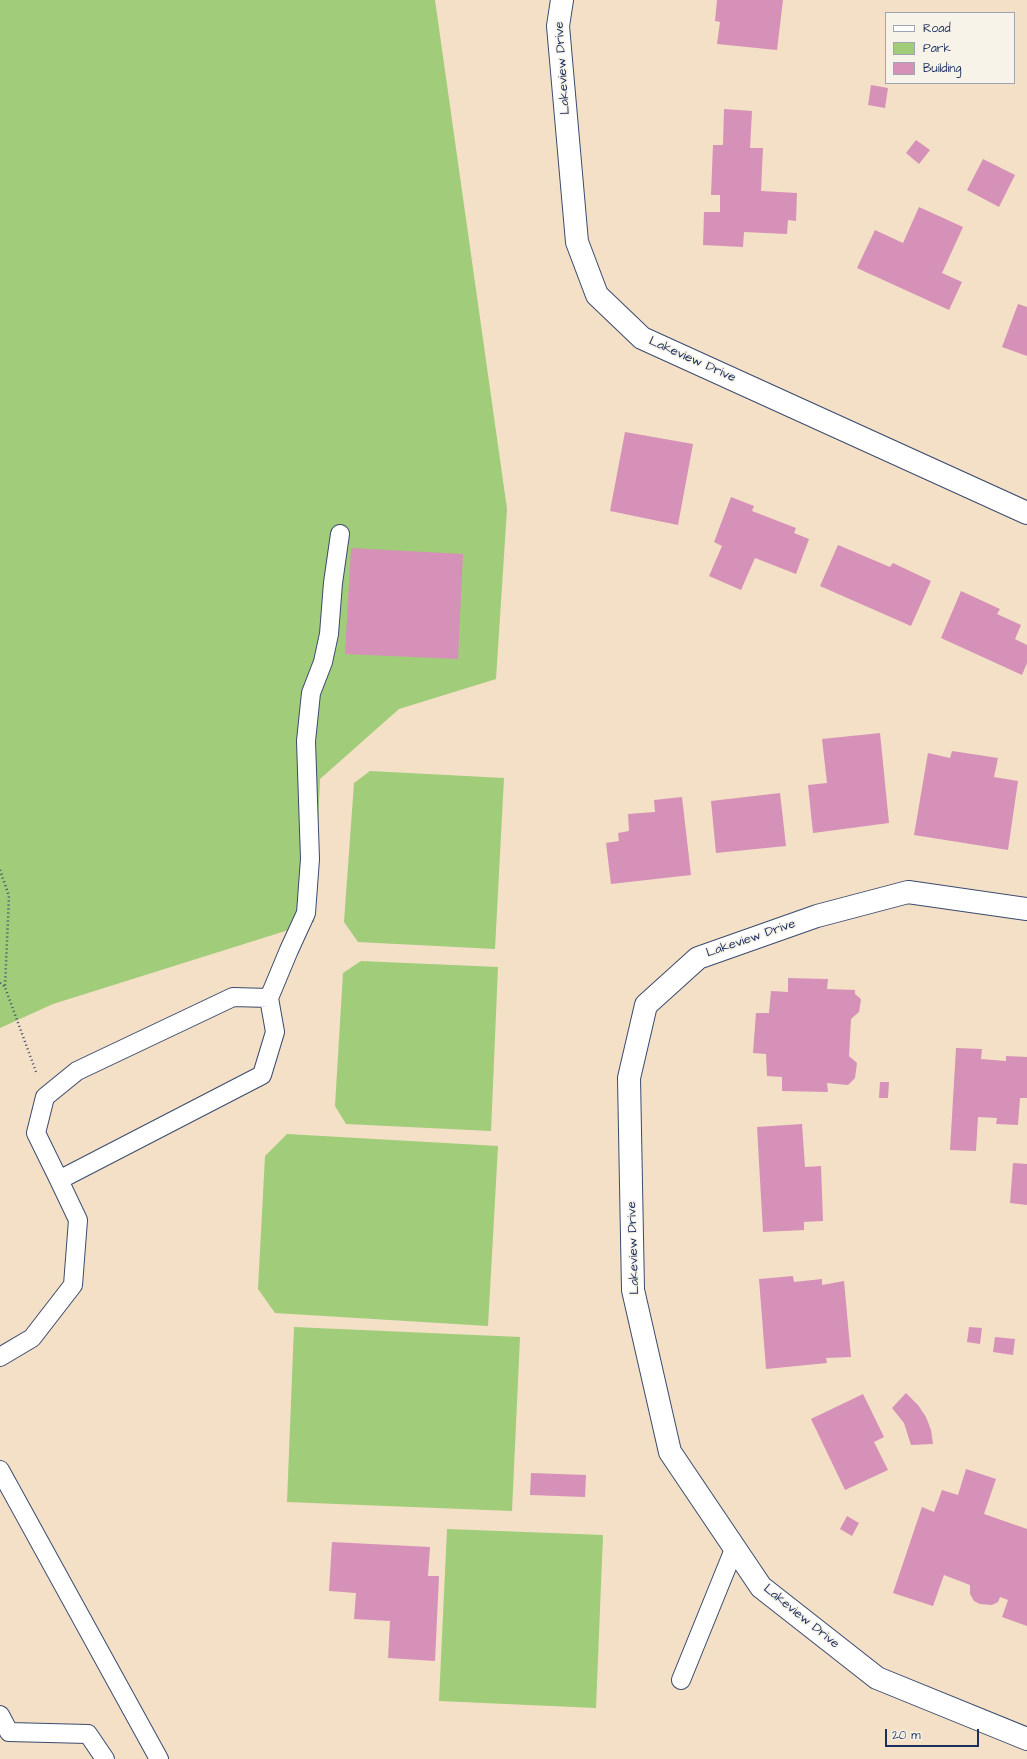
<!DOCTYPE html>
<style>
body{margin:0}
#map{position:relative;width:1027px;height:1759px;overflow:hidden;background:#f3e0c6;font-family:"Architects Daughter",sans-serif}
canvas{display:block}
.legend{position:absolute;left:885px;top:12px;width:130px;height:72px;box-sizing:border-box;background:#f7f3e8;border:1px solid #9fa5b1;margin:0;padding:5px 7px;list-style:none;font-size:12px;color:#1b2f5e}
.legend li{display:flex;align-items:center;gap:8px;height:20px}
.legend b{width:20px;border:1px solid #9fa5b1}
.scale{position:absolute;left:885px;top:1729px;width:94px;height:18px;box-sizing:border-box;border:2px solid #1b2f5e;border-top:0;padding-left:5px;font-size:12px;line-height:14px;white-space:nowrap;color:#1b2f5e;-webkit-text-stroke:3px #f7f3e8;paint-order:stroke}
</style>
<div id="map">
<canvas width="1027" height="1759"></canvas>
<ul class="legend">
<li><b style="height:5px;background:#fff"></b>Road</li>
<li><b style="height:11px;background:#a1cc79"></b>Park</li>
<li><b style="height:11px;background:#d591b7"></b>Building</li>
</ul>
<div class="scale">20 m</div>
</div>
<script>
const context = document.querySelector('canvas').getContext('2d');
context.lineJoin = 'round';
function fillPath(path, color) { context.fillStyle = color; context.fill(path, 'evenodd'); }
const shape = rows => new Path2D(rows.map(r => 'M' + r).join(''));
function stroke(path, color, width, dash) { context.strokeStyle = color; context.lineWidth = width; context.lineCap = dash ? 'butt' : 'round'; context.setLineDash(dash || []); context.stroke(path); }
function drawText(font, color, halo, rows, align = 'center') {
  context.font = font + ' "Architects Daughter",sans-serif'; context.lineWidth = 3; context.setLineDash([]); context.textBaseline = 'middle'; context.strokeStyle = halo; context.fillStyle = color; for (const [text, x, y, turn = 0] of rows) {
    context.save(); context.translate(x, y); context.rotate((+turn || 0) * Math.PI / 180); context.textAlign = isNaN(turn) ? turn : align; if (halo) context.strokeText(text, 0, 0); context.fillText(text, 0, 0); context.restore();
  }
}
fillPath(shape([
 [0,0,435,0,507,509,496,679,399,709,320,779,314,922,53,1004,0,1028],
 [370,771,504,778,495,949,358,942,344,922,354,783],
 [361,961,498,967,491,1131,346,1124,335,1106,343,973],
 [287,1134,498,1146,488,1326,275,1313,258,1289,265,1156],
 [294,1327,520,1337,512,1511,287,1502],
 [447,1529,603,1535,596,1708,439,1701]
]), '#a1cc79');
fillPath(shape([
 [717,0,783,0,777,50,717,44,720,22,715,21],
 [871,85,888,88,885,108,868,105],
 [724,109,752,111,750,148,763,148,761,191,797,193,796,221,788,220,787,234,744,232,743,247,703,245,704,212,720,212,720,195,711,195,713,145,723,145],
 [916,140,930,150,919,164,906,153],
 [983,159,1015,175,999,207,967,190],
 [919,207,963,227,942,273,962,282,949,310,857,268,875,230,903,243],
 [1018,304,1027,307,1027,356,1002,347],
 [625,432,693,444,678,525,610,511],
 [731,497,754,506,752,511,796,528,794,533,809,539,796,574,755,558,741,590,709,576,722,546,714,542],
 [838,545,890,567,893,563,931,581,911,626,820,586],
 [351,548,463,554,458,659,345,654],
 [961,591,1000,609,997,614,1021,625,1015,639,1027,645,1027,663,1022,675,941,638],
 [880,733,889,823,813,833,808,785,827,783,822,739],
 [952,751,998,758,994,777,1018,781,1008,850,914,835,928,753,950,758],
 [780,793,786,846,716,853,711,801],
 [682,797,691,875,611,884,606,843,619,841,618,833,629,831,628,814,655,812,654,800],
 [788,978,828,979,827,989,855,990,855,994,861,999,859,1012,851,1019,849,1056,857,1063,855,1078,848,1085,827,1083,828,1092,782,1091,782,1077,767,1076,766,1054,753,1053,756,1013,769,1013,771,991,788,992],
 [956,1048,982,1049,981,1059,1006,1061,1006,1056,1027,1057,1027,1098,1020,1098,1018,1125,996,1124,997,1118,978,1117,976,1151,950,1150],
 [880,1082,889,1082,888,1098,879,1098],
 [802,1124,805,1167,821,1166,823,1221,804,1222,804,1230,763,1232,757,1127],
 [1013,1163,1027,1164,1027,1205,1010,1203],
 [793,1276,794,1282,822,1279,822,1285,844,1281,851,1357,826,1358,827,1363,766,1369,759,1279],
 [969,1327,982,1328,980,1344,967,1342],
 [995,1337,1015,1339,1013,1355,993,1352],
 [906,1393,918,1405,926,1417,931,1430,933,1444,911,1445,904,1423,892,1408],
 [863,1394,884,1437,874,1442,888,1470,845,1490,811,1419],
 [966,1469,996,1479,984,1514,1027,1529,1027,1626,1002,1617,1008,1600,1000,1597,998,1602,992,1605,980,1604,974,1601,970,1594,970,1585,944,1575,933,1606,893,1593,922,1507,934,1512,942,1490,958,1495],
 [531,1473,586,1475,585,1497,530,1495],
 [847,1516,859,1523,852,1536,840,1529],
 [332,1542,430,1547,428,1576,439,1576,435,1661,388,1658,390,1621,354,1619,356,1593,329,1591]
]), '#d591b7');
const lane = shape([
 [269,998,289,950,306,913,310,859,306,741,311,693,323,662,329,634,333,583,340,534],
 [0,1357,32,1338,73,1285,78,1220,59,1180,36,1133,45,1097,77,1071,233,997,269,998,275,1032,262,1075,59,1180],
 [0,1470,159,1759],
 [681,1680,735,1547],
 [0,1715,9,1732,88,1734,105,1759]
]);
const street = shape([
 [562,0,558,26,577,242,597,295,642,338,1027,513],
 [1027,909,908,892,817,916,698,958,646,1005,629,1078,633,1290,670,1452,761,1587,877,1678,1027,1739]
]);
stroke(lane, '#3b4a6e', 20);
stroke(street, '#3b4a6e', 24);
stroke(shape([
 [0,870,9,896,5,987,36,1072],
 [0,983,5,987]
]), '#3b4a6e', 2.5, [1, 3]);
stroke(lane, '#fff', 18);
stroke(street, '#fff', 22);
drawText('13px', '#1b2f5e', '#f7f3e8', [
 ["Lakeview Drive",563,68,-94],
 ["Lakeview Drive",692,360,24],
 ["Lakeview Drive",751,939,-19],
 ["Lakeview Drive",634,1248,-92],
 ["Lakeview Drive",801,1617,39]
]);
</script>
